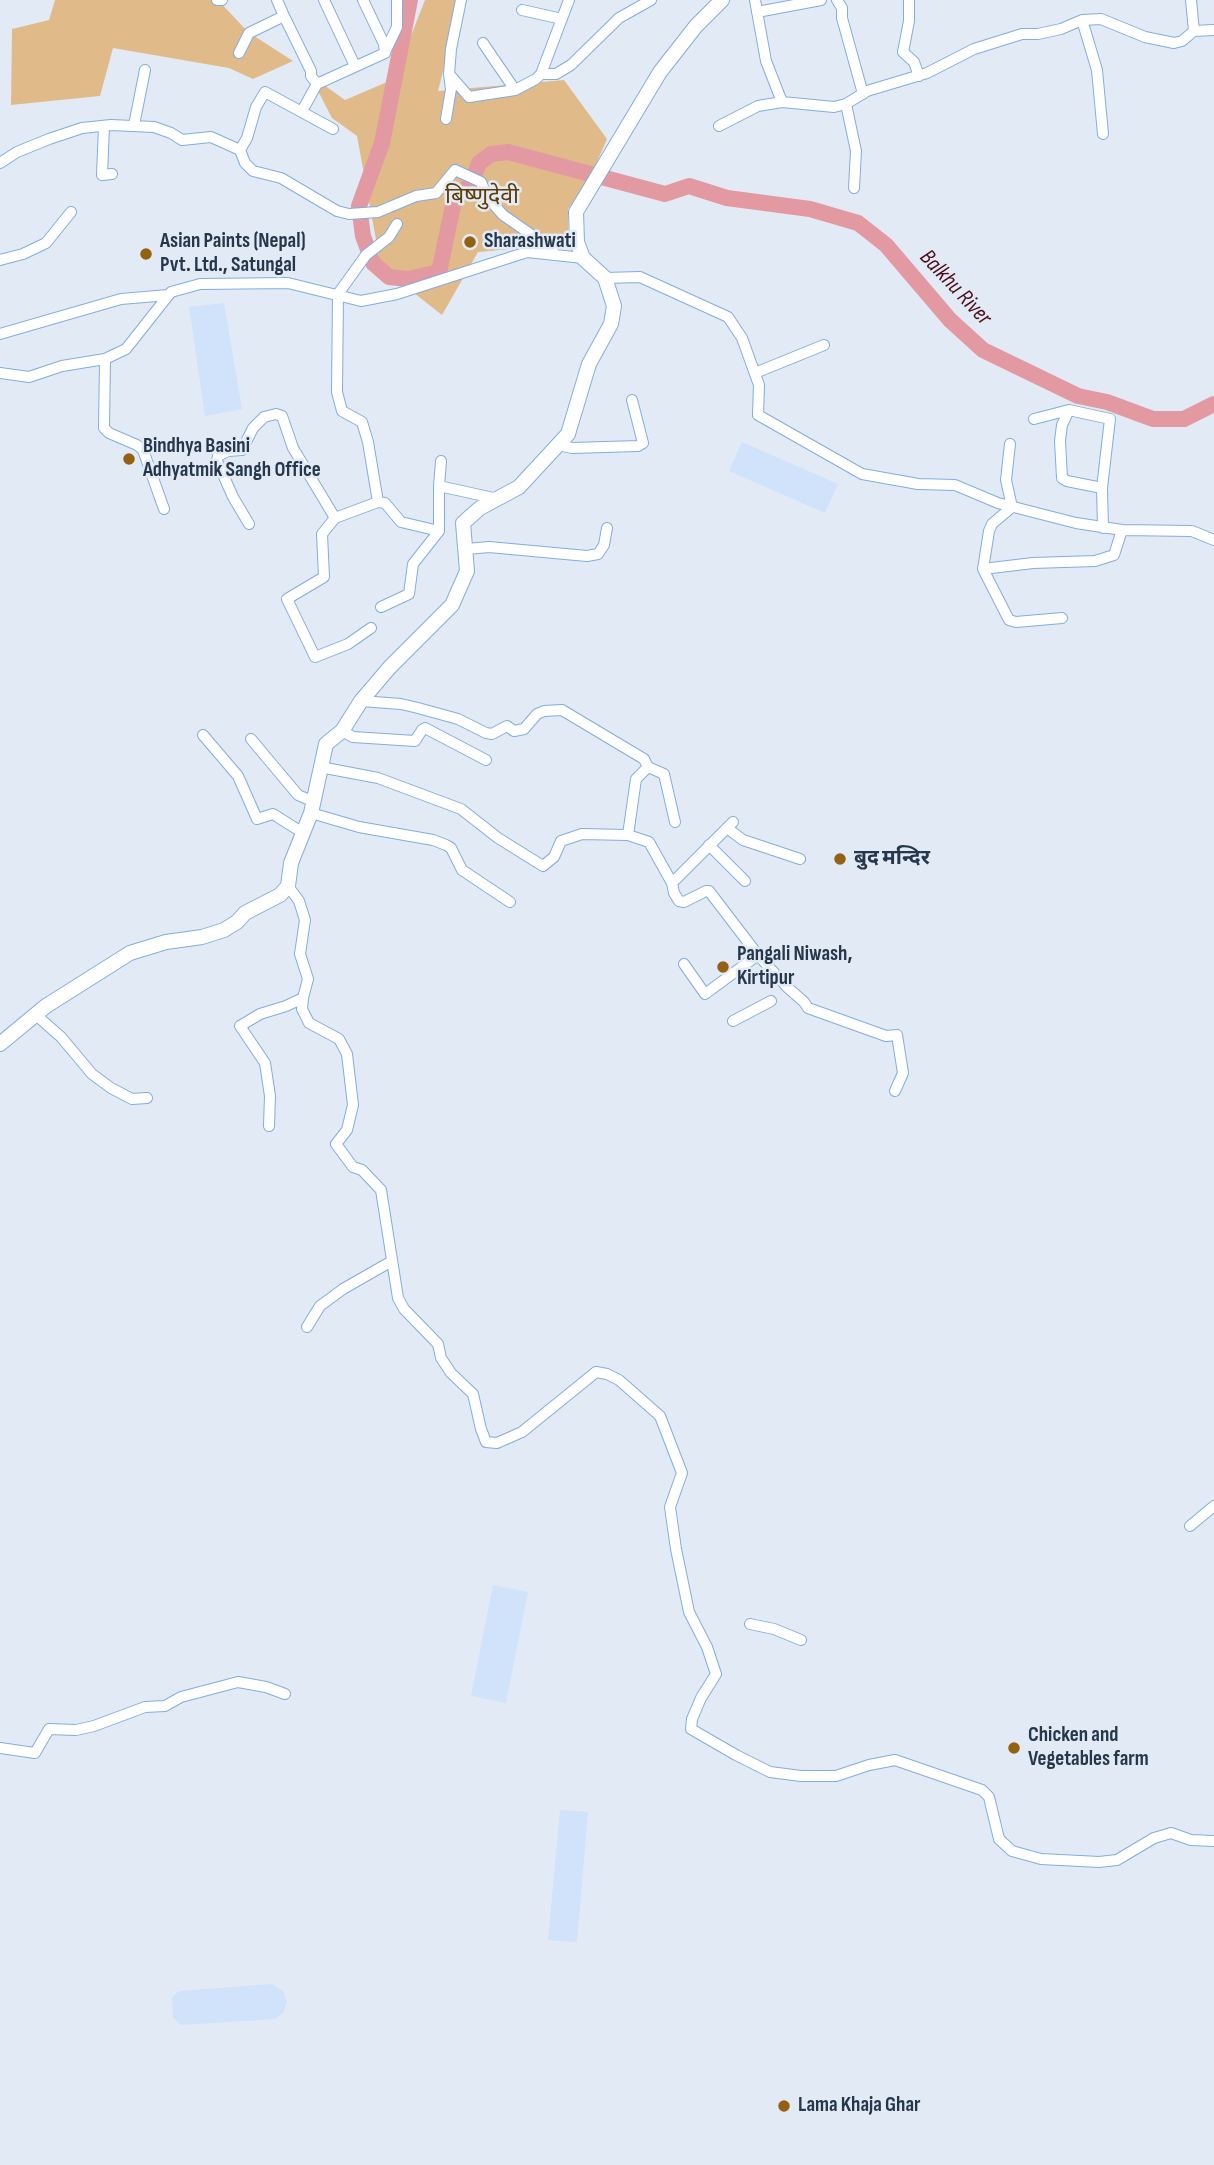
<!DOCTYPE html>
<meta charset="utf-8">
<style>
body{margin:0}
canvas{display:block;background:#e2ebf5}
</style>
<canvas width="1214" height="2165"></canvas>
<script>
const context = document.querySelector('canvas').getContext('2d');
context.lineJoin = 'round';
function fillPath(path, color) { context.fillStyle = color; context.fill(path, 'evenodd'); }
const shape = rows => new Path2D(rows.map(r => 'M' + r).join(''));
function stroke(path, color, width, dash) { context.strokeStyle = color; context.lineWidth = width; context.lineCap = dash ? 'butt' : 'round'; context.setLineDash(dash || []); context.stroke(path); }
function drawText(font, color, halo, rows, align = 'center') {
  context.font = font + ' "Sofia Sans Condensed","Noto Sans Devanagari",sans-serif'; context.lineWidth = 5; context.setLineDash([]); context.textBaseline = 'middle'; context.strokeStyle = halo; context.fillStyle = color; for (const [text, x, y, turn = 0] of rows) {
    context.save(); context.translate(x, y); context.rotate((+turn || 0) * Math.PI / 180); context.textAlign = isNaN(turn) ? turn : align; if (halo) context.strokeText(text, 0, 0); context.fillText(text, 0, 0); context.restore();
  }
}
fillPath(shape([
 [224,303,242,409,205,416,189,307],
 [742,442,838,484,825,513,729,471],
 [493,1585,528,1592,506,1703,471,1696],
 [560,1810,588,1812,577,1942,548,1940],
 [272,1984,283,1991,287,2002,283,2013,275,2019,182,2025,173,2018,172,1997,179,1991]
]), '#d0e3fb');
fillPath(shape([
 [55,0,218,0,248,32,293,61,253,79,229,68,113,48,100,96,11,105,12,29,49,20],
 [425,0,461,0,438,91,564,80,607,139,590,178,568,209,568,244,478,252,442,315,381,267,357,136,332,118,318,91,324,85,345,100,394,79]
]), '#e1ba8a');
stroke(shape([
 [410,0,382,143,359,206,363,236,373,263,389,277,408,279,439,272,454,201,472,182,479,163,491,154,508,152,665,194,689,186,727,198,810,209,858,223,886,245,950,320,983,350,1078,396,1107,402,1153,419,1184,419,1214,404]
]), '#e399a1', 16);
const street = shape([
 [217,0,222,0],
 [324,0,355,66],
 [755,0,766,61,782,102,834,107,846,104,867,91,927,73,974,49,1022,34,1038,34,1061,29,1082,20,1101,19,1145,37,1174,43,1182,41,1194,31,1214,30],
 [837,0,842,8,842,18,863,94],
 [909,0,909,21,903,52,914,62,919,76],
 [1191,0,1194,31],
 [522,10,562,19],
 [757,12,821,0],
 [284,16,311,71,311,76,317,84,385,53,384,44,363,0],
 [1082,20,1097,70,1103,134],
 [483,43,515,90],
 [386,50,397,27,397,0],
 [239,53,249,33,284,16,277,0],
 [449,74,469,97,515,90,536,79,541,74,569,0],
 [541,74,556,74,571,65,619,18,651,0],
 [846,104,856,151,854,188],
 [302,111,317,84],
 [446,119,451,89,449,74,451,49,461,0],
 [134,125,145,70],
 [104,126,102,175,112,174],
 [719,126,758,106,782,102],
 [240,150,245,163,253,171,281,178,337,211,349,214,378,212,416,196,436,193,455,170,481,182,488,198,503,215,549,247,555,254],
 [0,163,17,152,49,139,82,128,111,125,154,127,171,133,182,140,211,137,240,150,247,138,256,107,265,92,333,129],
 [0,260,23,254,46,243,71,212],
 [605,278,640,277,728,317,742,338,759,385,758,415,862,474,918,484,955,485,998,503,1076,523,1122,530,1192,531,1214,540],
 [0,334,121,299,168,295],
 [105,359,104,428,109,433,137,445,143,450,164,509],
 [0,373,29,377,62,366,105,359,126,349,171,292,200,284,288,283,361,301,397,294,527,252,583,258],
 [755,373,824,345],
 [1069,410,1062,425,1060,441,1062,478,1067,481,1102,488],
 [1034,419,1069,410,1110,419,1102,488,1103,528],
 [1010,444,1006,480,1012,507,992,524,989,531,983,569,1033,563,1095,561,1114,555,1122,530],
 [558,445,572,448,638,446,643,443,632,400],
 [441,461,439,486,498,499],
 [378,502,368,442,362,422,342,411,337,392,338,294,366,255,389,237,397,224],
 [249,524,233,497,217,461,218,456,228,451,242,450,253,428,264,417,276,414,282,416,293,448,335,518],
 [467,549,489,547,587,556,598,554,604,545,607,528],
 [983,569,1009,620,1016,622,1062,618],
 [381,607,409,594,413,564,439,531,439,486],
 [371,628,348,644,315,657,287,599,324,577,322,534,335,518,378,502,385,503,401,522,439,531],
 [361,701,401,704,418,708,458,719,486,733,492,734,507,726,514,731,524,729,537,714,544,711,562,710,644,759,648,767,664,774,675,822],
 [342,731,353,737,415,741,422,730,425,728,486,760],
 [203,735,238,776,257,819,273,814,303,833],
 [251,739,298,795,312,801],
 [320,767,378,778,461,809,498,838,543,866,554,857,561,841,582,834,628,835,649,842,672,883,674,893,679,901,684,902,706,891,709,891,758,955,787,987,804,1002,808,1008,886,1036,897,1035,903,1073,895,1091],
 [311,813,359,827,433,840,446,845,451,848,462,870,510,902],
 [727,828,743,840,800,859],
 [628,835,636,779,648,767],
 [709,845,745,881],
 [672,883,733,822],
 [288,886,299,901,305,920,300,954,308,979,303,998,302,1009,309,1023,339,1039,347,1054,353,1105,347,1130,336,1144,353,1167,362,1170,381,1190,398,1298,404,1309,438,1344,441,1358,451,1373,473,1394,481,1429,486,1442,497,1443,522,1432,596,1372,607,1374,619,1380,660,1416,682,1473,670,1507,676,1549,689,1612,707,1647,716,1674,701,1698,692,1719,691,1729,736,1755,770,1772,801,1776,836,1776,869,1765,895,1760,982,1790,989,1797,999,1839,1012,1851,1041,1859,1099,1862,1117,1860,1154,1838,1171,1833,1191,1840,1214,1841],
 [684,964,705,994,758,955],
 [36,1015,61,1037,92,1074,111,1088,132,1099,147,1098],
 [733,1021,771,1001],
 [269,1126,270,1096,265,1063,240,1026,260,1014,286,1006,303,998],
 [307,1327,320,1306,343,1289,392,1261],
 [1190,1526,1214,1506],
 [750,1624,774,1629,801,1640],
 [0,1748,35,1753,49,1729,76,1730,94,1726,145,1707,165,1706,181,1697,238,1682,266,1687,285,1694]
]);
const secondary = shape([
 [0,1044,46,1006,130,953,166,942,202,937,224,930,237,922,245,913,280,895,288,886,291,863,311,813,326,744,342,731,361,701,390,667,452,605,467,571,463,523,480,508,519,487,568,434,589,364,611,324,614,306,605,278,583,258,577,242,576,212,660,72,696,26,722,0]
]);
stroke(street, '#82addf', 12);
stroke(secondary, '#82addf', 16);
stroke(street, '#fff', 10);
stroke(secondary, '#fff', 14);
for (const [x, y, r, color] of [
 [470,242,7,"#936111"],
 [146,254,7,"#936111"],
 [129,459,7,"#936111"],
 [840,859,7,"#936111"],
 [723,967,7,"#936111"],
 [1014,1748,7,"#936111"],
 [784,2106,7,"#936111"]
]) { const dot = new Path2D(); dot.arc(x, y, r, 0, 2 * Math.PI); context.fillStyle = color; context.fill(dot); stroke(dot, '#e2ebf5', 2.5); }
drawText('bold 21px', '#26374c', '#e2ebf5', [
 ["Asian Paints (Nepal)",160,242],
 ["Pvt. Ltd., Satungal",160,266],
 ["Sharashwati",484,242],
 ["Bindhya Basini",143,447],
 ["Adhyatmik Sangh Office",143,471],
 ["बुद मन्दिर",854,859],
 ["Pangali Niwash,",737,955],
 ["Kirtipur",737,979],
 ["Chicken and",1028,1736],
 ["Vegetables farm",1028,1760],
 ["Lama Khaja Ghar",798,2106]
], 'left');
drawText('23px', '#5d3b03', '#e2ebf5', [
 ["बिष्णुदेवी",482,197]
]);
drawText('italic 23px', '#4e0d1c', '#e2ebf5', [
 ["Balkhu River",955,288,47]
]);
</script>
